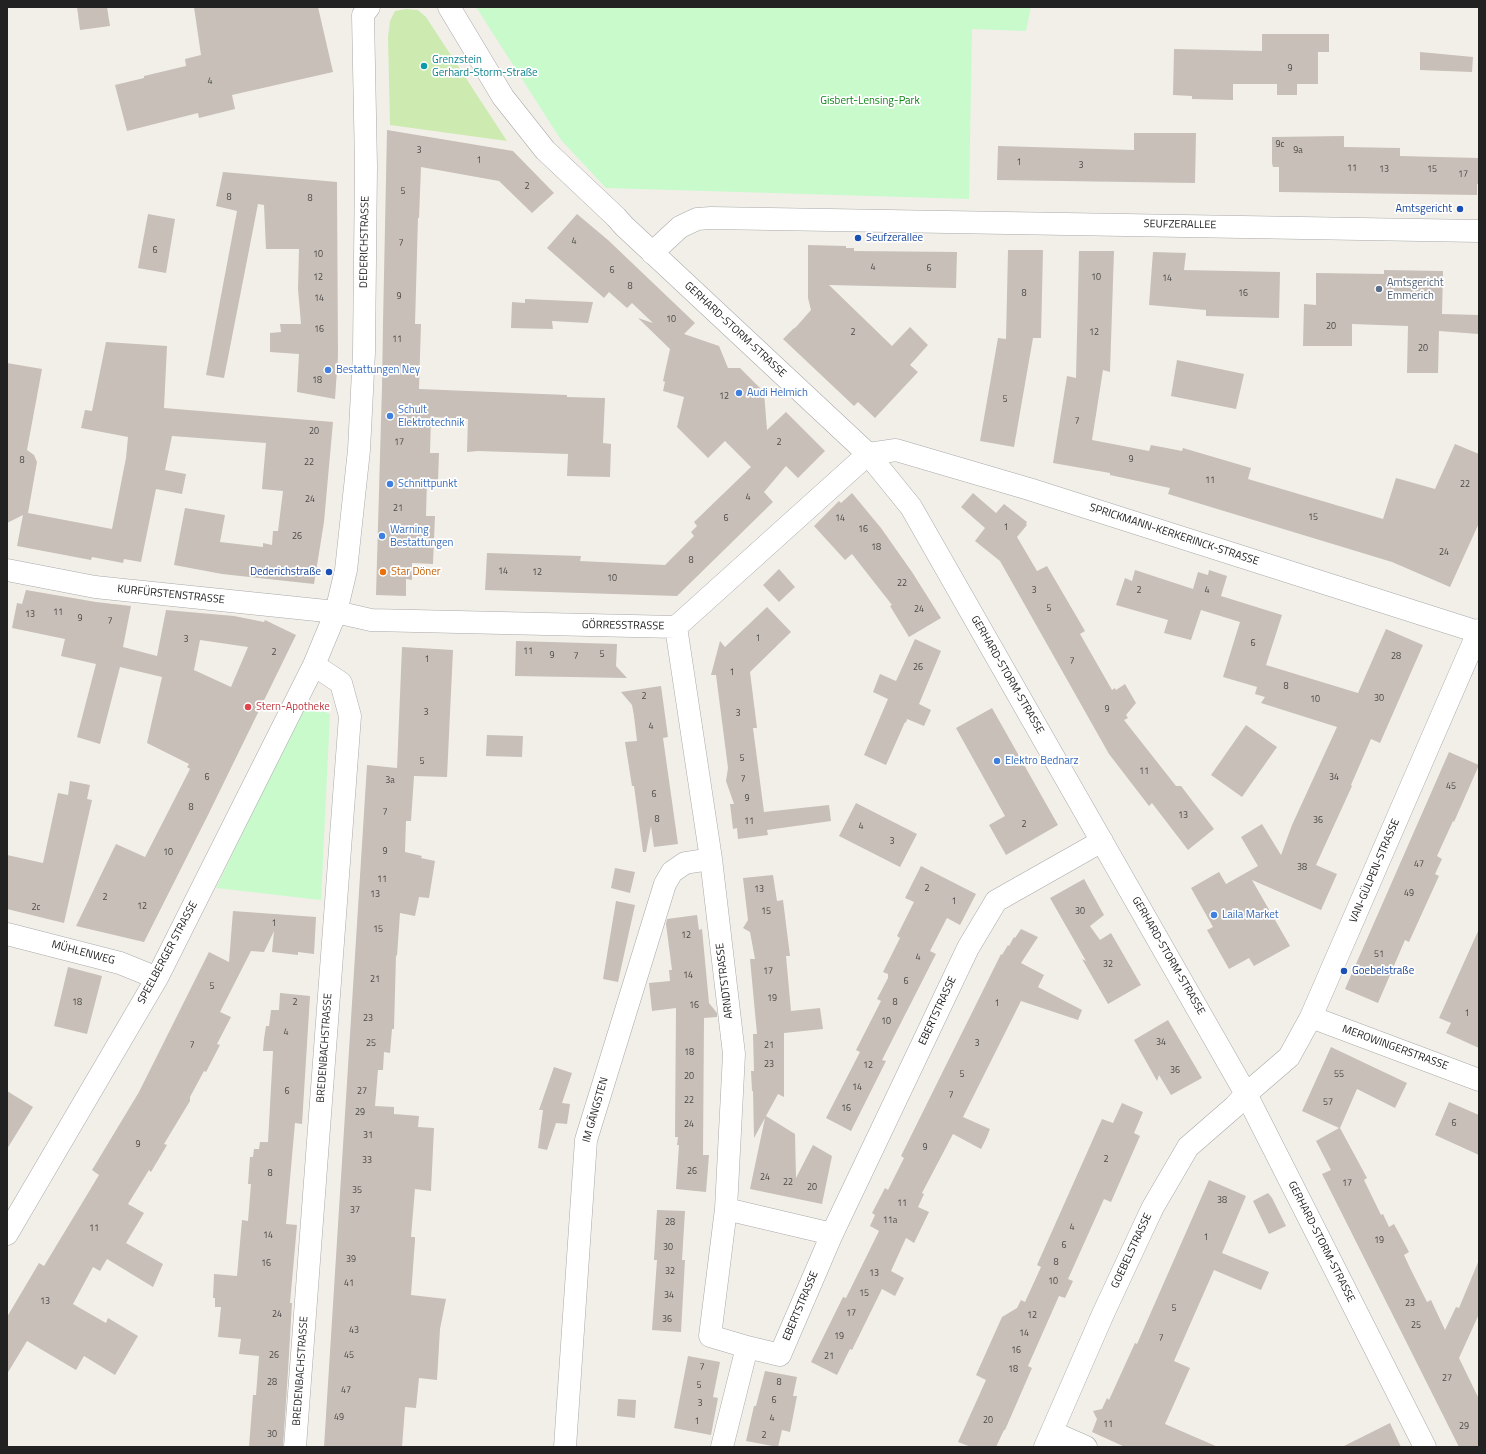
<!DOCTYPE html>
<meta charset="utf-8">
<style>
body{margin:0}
#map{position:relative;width:1486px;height:1454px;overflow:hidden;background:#f2efe9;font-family:"Titillium Web",sans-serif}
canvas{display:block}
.frame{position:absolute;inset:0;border:8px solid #222;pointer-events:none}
</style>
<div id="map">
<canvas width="1486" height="1454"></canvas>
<div class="frame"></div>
</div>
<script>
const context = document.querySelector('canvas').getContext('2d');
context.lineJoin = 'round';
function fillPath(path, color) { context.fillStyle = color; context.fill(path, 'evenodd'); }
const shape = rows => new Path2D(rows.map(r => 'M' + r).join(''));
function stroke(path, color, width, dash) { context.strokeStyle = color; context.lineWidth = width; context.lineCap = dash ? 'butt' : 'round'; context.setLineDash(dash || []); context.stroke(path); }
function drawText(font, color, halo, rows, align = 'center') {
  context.font = font + ' "Titillium Web",sans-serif'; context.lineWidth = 3.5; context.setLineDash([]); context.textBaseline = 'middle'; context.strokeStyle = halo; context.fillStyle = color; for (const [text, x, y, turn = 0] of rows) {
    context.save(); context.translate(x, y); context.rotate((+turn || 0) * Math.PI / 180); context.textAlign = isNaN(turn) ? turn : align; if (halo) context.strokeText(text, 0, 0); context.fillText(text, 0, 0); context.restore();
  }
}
fillPath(shape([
 [406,9,418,10,426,17,507,141,390,125,388,37,390,21,395,11]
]), '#cdebb0');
fillPath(shape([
 [476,7,1031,7,1026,31,972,29,969,199,606,188,561,140],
 [314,707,330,714,321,900,216,888,302,710]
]), '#c8facc');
fillPath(shape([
 [77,7,107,7,110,26,80,30],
 [194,7,318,7,333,72,232,95,235,109,199,118,198,113,127,131,115,85,144,78,144,76,186,66,185,59,201,55],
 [1262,34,1329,34,1329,52,1318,52,1318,84,1297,84,1297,95,1277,95,1277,84,1233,84,1233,100,1192,99,1192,96,1173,95,1174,49,1262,51],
 [1420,52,1473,57,1472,72,1420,70],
 [387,130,513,151,554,193,532,213,499,181,421,167,419,218,418,218,415,324,421,324,419,389,567,395,567,397,605,398,603,443,611,444,610,477,567,476,568,454,478,451,467,452,468,419,431,417,430,453,439,453,438,481,427,480,426,516,435,516,433,564,412,563,412,580,406,579,406,596,376,595,382,387,383,323],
 [1134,133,1196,133,1195,183,997,180,998,146,1134,150],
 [1344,136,1344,147,1400,148,1400,156,1479,158,1479,184,1477,184,1477,195,1279,192,1279,167,1273,167,1272,163,1272,137],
 [223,172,337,182,338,356,335,399,297,392,299,354,270,352,270,333,281,332,280,324,301,324,298,289,299,249,266,249,264,205,258,204,224,378,206,375,237,211,216,206],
 [148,214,175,219,166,273,138,268],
 [577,214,608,240,695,323,684,334,719,346,728,368,740,368,764,392,767,430,786,412,825,451,798,478,786,466,764,492,773,502,677,596,485,590,487,553,581,556,580,561,665,565,694,536,691,532,697,526,694,522,751,467,725,441,708,458,677,427,684,397,663,391,665,382,663,381,670,349,638,318,653,323,632,303,627,308,609,292,604,298,547,248],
 [808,245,846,246,846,248,854,248,854,251,957,252,956,288,829,285,892,346,910,327,928,345,910,365,918,372,875,418,858,402,854,406,783,339,793,329,796,327,811,310,808,298],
 [1008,250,1043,250,1041,338,1033,338,1014,447,980,441,998,338,1006,339],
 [1079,251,1114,251,1110,372,1103,370,1092,440,1149,451,1151,445,1182,451,1183,448,1251,468,1248,479,1383,519,1396,478,1435,489,1455,444,1479,454,1479,523,1450,587,1392,562,1168,494,1170,488,1110,475,1110,473,1053,463,1067,376,1076,378],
 [1153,252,1186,253,1184,270,1280,272,1279,318,1206,316,1206,310,1149,305],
 [1384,270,1443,271,1442,314,1479,315,1478,334,1439,331,1438,373,1407,373,1408,326,1352,324,1352,346,1303,346,1304,304,1316,305,1316,273,1384,274],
 [525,299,593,302,588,323,552,321,553,329,511,328,512,302,525,303],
 [106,342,167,346,164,408,333,422,324,522,314,584,222,574,174,565,185,508,225,515,220,542,263,547,263,543,272,545,273,531,278,531,283,491,262,489,266,443,172,436,165,470,186,474,182,494,156,489,141,562,124,559,123,563,92,557,91,560,17,546,23,515,7,523,7,363,42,369,27,450,34,455,37,462,28,513,112,529,126,458,128,437,81,428,85,410,92,411],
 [1177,360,1244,374,1236,409,1171,396],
 [852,493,881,528,912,572,941,618,909,637,890,606,892,605,852,554,845,560,814,526,839,501,841,503],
 [973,493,996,513,1004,504,1027,522,1026,524,1027,525,1017,537,1037,571,1047,566,1085,631,1080,634,1112,690,1115,688,1116,690,1125,684,1136,703,1126,715,1128,718,1124,720,1176,786,1181,786,1214,829,1188,850,1152,803,1149,806,1109,754,1000,561,975,541,985,528,961,507],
 [779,569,795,587,779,602,763,585],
 [1135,570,1193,589,1198,572,1208,575,1209,570,1227,576,1221,596,1282,615,1266,665,1358,693,1386,629,1423,645,1380,743,1371,739,1351,785,1352,786,1316,865,1337,874,1321,910,1252,880,1290,946,1254,966,1249,958,1229,969,1207,930,1213,927,1191,888,1219,872,1226,884,1258,866,1241,837,1262,824,1281,855,1292,825,1337,727,1261,703,1265,697,1255,694,1257,687,1223,677,1240,622,1201,610,1191,640,1164,633,1168,620,1116,605,1125,578,1132,581],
 [26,590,96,602,131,606,123,647,157,656,166,610,234,616,264,622,265,620,296,635,208,815,144,942,76,926,116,844,145,857,190,769,187,767,189,764,147,743,162,677,120,667,100,744,77,737,96,664,61,656,65,639,12,628,17,603,22,604],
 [200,640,248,647,231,687,194,670],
 [767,607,791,632,750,672,757,728,753,728,764,812,829,805,831,821,767,830,768,835,738,839,737,828,733,829,730,804,734,804,726,781,728,768,716,675,711,675,720,641,725,647],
 [915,639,941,651,919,704,931,710,924,726,907,719,906,723,905,722,886,765,864,755,888,699,873,692,880,674,896,681],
 [516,641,617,644,616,666,627,678,515,676],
 [402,647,453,650,447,777,414,776,411,821,406,821,405,852,422,856,421,858,435,861,429,898,419,897,415,916,400,913,397,956,396,955,394,1029,392,1029,390,1053,384,1052,383,1070,378,1070,375,1106,394,1107,394,1114,419,1116,418,1127,434,1128,431,1191,415,1189,411,1237,415,1237,415,1240,411,1295,446,1299,440,1329,437,1380,419,1378,416,1408,405,1407,402,1447,324,1447,367,765,397,768],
 [661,686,668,737,663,738,678,844,654,847,651,826,646,852,643,852,634,786,632,786,625,742,637,741,634,716,632,705,621,692],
 [992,708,1058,825,1006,855,989,825,1005,816,956,728],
 [1246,725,1277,747,1242,797,1211,775],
 [487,735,523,736,522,757,486,756],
 [1449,752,1479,765,1454,822,1453,821,1437,856,1442,859,1435,874,1439,876,1409,942,1405,940,1378,1003,1345,989],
 [70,781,90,785,87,799,92,800,64,923,7,909,7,855,43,863,58,793,68,795],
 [856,803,917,834,900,867,839,836],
 [921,866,976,894,960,925,947,918,930,951,936,954,882,1060,886,1061,851,1131,826,1118,860,1052,856,1050,881,1001,877,999,888,978,888,974,883,972,900,938,897,936,914,902,905,898],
 [615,868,635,872,630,893,611,888],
 [773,875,777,901,783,900,790,956,786,956,791,1011,820,1008,823,1029,784,1033,784,1097,778,1094,766,1116,795,1134,796,1178,813,1145,832,1156,822,1204,750,1189,765,1118,754,1138,753,1091,752,1091,751,1071,754,1071,753,1034,757,1034,750,959,755,959,750,932,743,928,748,920,743,878],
 [1084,879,1104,915,1090,926,1100,940,1111,933,1141,985,1108,1004,1082,959,1086,961,1050,898],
 [616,901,635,905,618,982,603,979],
 [233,911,316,917,314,954,298,952,298,955,272,952,274,931,264,952,251,951,220,1012,231,1017,217,1044,220,1045,206,1072,204,1071,190,1097,190,1101,164,1144,167,1145,151,1172,149,1170,128,1204,144,1213,126,1243,163,1264,153,1287,107,1259,100,1271,93,1267,73,1304,106,1323,108,1318,138,1336,115,1375,84,1356,76,1370,27,1341,7,1374,7,1317,39,1263,44,1266,99,1175,92,1170,139,1092,209,952,229,962],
 [697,915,699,930,702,929,709,1003,717,1013,717,1017,704,1018,703,1155,709,1155,706,1192,676,1189,679,1145,677,1145,678,1137,675,1137,676,1008,652,1011,649,983,670,981,669,970,672,970,666,924,667,919],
 [1021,929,1038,937,1021,963,1044,975,1038,987,1082,1010,1078,1020,1021,1001,963,1117,990,1129,986,1139,981,1149,953,1134,922,1193,924,1194,918,1207,929,1212,914,1243,906,1238,891,1271,904,1278,895,1296,882,1289,852,1350,850,1349,837,1375,811,1362,843,1297,846,1298,879,1231,870,1226,875,1215,872,1213,885,1188,888,1190,904,1158,901,1156,1001,954,1002,955,1008,945,1009,946,1014,937,1015,938],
 [1479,929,1479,1048,1446,1033,1451,1023,1439,1018],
 [68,967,102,976,87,1034,54,1026],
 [280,993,310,996,302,1124,295,1123,286,1224,297,1225,290,1303,292,1303,288,1371,283,1447,249,1447,253,1395,256,1395,259,1356,239,1354,241,1339,218,1337,221,1307,215,1307,215,1298,213,1298,214,1274,237,1276,242,1220,248,1221,251,1184,248,1184,250,1157,253,1157,254,1149,259,1149,260,1142,268,1142,273,1051,263,1051,264,1039,266,1026,269,1026,271,1010,279,1010],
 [1168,1020,1202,1078,1171,1095,1159,1075,1157,1081,1134,1040],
 [1331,1047,1407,1083,1395,1108,1357,1089,1340,1128,1367,1178,1364,1180,1381,1215,1383,1214,1389,1227,1394,1224,1409,1252,1404,1255,1410,1268,1427,1302,1431,1300,1445,1330,1456,1307,1459,1308,1479,1260,1479,1314,1459,1358,1479,1399,1479,1447,1459,1447,1322,1174,1331,1170,1316,1141,1339,1128,1302,1111],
 [554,1067,572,1073,562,1103,570,1104,567,1124,556,1123,547,1150,538,1148,543,1110,539,1110],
 [7,1091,33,1107,7,1149],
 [1449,1102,1479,1115,1479,1155,1435,1135],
 [1122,1103,1143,1112,1134,1133,1140,1136,1111,1202,1104,1199,1068,1279,1073,1281,1065,1298,1059,1296,1028,1366,1032,1368,1005,1430,1004,1430,996,1447,971,1447,958,1442,986,1380,976,1375,1002,1317,1017,1308,1021,1300,1025,1302,1041,1267,1037,1265,1102,1119,1113,1123],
 [1209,1180,1246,1196,1222,1253,1269,1272,1261,1290,1214,1270,1174,1361,1190,1368,1165,1424,1218,1447,1125,1447,1092,1432,1097,1419,1093,1411,1102,1409,1107,1398,1109,1400,1135,1343,1137,1344],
 [1268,1193,1272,1198,1286,1226,1269,1234,1253,1201],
 [657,1210,685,1211,682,1260,685,1260,681,1332,652,1330,657,1260,654,1260],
 [688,1356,720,1362,713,1397,718,1398,711,1435,674,1428],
 [765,1371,797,1377,793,1396,797,1396,790,1432,782,1430,778,1447,746,1441,754,1406,756,1406],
 [618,1399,636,1400,635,1418,617,1416],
 [1390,1423,1401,1447,1342,1447]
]), '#c7bfb8');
const street = shape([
 [449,7,503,97,545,150,616,217,624,226,868,454,911,507,1246,1094,1425,1447],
 [652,253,680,227,697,219,711,218,1479,231],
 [7,570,95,587,336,612,371,620,676,627,868,454,896,450,1029,489,1478,632],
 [676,627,711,859,734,1054,726,1209,710,1336,747,1347,722,1447],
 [7,934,120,963,157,978],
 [1311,1017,1479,1080],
 [726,1209,832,1234],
 [7,1234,157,978,314,665,336,612,346,570,359,450,364,352,366,166,363,15,369,7],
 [747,1347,780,1355,832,1234,968,948,996,901,1102,841],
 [1052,1432,1086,1447],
 [295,1447,350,716,341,683,314,665],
 [565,1447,586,1140,665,884,672,872,685,863,711,859],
 [1045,1447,1103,1314,1144,1226,1153,1207,1188,1147,1234,1107,1246,1094,1289,1057,1311,1017,1479,630]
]);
stroke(street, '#a9a9a9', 23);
stroke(street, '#fff', 22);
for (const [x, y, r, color] of [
 [424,66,4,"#0f9aa8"],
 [1460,209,4,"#1a4fb4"],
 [858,238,4,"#1a4fb4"],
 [1379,289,4,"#5c6f8a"],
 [328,370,4,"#3f7fe0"],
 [739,393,4,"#3f7fe0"],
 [390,416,4,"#3f7fe0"],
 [390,484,4,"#3f7fe0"],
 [382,536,4,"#3f7fe0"],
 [329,572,4,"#1a4fb4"],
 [383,572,4,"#e8710a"],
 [248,707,4,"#e0444e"],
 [997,761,4,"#3f7fe0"],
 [1214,915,4,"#3f7fe0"],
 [1344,971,4,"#1a4fb4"]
]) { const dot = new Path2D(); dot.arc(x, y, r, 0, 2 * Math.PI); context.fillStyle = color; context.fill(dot); stroke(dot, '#fff', 1.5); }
drawText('9px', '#4b4948', null, [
 ["9",1290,69],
 ["4",210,82],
 ["9c",1280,145],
 ["3",419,151],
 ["9a",1298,151],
 ["1",479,161],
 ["1",1019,163],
 ["3",1081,166],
 ["11",1352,169],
 ["13",1384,170],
 ["15",1432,170],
 ["17",1463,175],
 ["2",527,187],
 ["5",403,192],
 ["8",229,198],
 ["8",310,199],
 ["4",574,242],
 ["7",401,244],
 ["6",155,251],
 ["10",318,255],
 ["4",873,268],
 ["6",929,269],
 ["6",612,271],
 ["12",318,278],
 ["10",1096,278],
 ["14",1167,279],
 ["8",630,287],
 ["8",1024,294],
 ["16",1243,294],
 ["9",399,297],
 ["14",319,299],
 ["10",671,320],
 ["20",1331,327],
 ["16",319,330],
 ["2",853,333],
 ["12",1094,333],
 ["11",397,340],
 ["20",1423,349],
 ["18",317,381],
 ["12",724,397],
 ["5",1005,400],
 ["7",1077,422],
 ["20",314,432],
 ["17",399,443],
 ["2",779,443],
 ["9",1131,460],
 ["8",22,461],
 ["22",309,463],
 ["11",1210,481],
 ["22",1465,485],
 ["4",748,498],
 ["24",310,500],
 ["21",398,509],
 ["15",1313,518],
 ["6",726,519],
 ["14",840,519],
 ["1",1006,528],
 ["16",863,530],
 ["26",297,537],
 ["18",876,548],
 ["24",1444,553],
 ["8",691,561],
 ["14",503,572],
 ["12",537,573],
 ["10",612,579],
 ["22",902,584],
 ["3",1034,591],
 ["2",1139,591],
 ["4",1207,591],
 ["5",1049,609],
 ["24",919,610],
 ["11",58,613],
 ["13",30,615],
 ["9",80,619],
 ["7",110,622],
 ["1",758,639],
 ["3",186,640],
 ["6",1253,644],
 ["11",528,652],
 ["2",274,653],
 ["5",602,655],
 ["9",552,656],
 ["7",576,657],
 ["28",1396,657],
 ["1",427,660],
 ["7",1072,662],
 ["26",918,668],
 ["1",732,673],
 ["8",1286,687],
 ["2",644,697],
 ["30",1379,699],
 ["10",1315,700],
 ["9",1107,710],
 ["3",426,713],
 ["3",738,714],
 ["4",651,727],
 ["5",742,759],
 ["5",422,762],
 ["11",1144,772],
 ["6",207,778],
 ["34",1334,778],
 ["7",743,780],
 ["3a",390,781],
 ["45",1451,787],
 ["6",654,795],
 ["9",747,799],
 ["8",191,808],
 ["7",385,813],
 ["13",1183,816],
 ["8",657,820],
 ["36",1318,821],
 ["11",749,822],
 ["2",1024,825],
 ["4",861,827],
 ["3",892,842],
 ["9",385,852],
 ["10",168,853],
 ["47",1419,865],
 ["38",1302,868],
 ["11",382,880],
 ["2",927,889],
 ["13",759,890],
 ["49",1409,894],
 ["13",375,895],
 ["2",105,898],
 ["1",954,902],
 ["12",142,907],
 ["2c",36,908],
 ["15",766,912],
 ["30",1080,912],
 ["1",274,924],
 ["15",378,930],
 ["12",686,936],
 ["51",1379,955],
 ["4",918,958],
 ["32",1108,965],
 ["17",768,972],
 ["14",688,976],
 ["21",375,980],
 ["6",906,982],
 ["5",212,987],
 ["19",772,999],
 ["18",77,1003],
 ["2",295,1003],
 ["8",895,1003],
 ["1",997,1004],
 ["16",694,1006],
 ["1",1467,1014],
 ["23",368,1019],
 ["10",886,1022],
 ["4",286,1033],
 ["34",1161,1043],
 ["25",371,1044],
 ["3",977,1044],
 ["7",192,1046],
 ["21",769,1046],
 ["18",689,1053],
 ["23",769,1065],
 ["12",868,1066],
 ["36",1175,1071],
 ["5",962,1075],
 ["55",1339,1075],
 ["20",689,1077],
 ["14",857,1088],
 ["6",287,1092],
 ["27",362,1092],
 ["7",951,1096],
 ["22",689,1101],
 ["57",1328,1103],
 ["16",846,1109],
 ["29",360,1113],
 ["6",1454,1124],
 ["24",689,1125],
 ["31",368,1136],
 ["9",138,1145],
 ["9",925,1148],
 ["2",1106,1160],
 ["33",367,1161],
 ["26",692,1172],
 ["8",270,1174],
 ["24",765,1178],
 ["22",788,1183],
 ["17",1347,1184],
 ["20",812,1188],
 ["35",357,1191],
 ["38",1222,1201],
 ["11",902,1204],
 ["37",355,1211],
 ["11a",890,1221],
 ["28",670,1223],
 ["4",1072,1228],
 ["11",94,1229],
 ["14",268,1236],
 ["1",1206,1238],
 ["19",1379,1241],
 ["6",1064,1246],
 ["30",668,1248],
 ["39",351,1260],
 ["8",1056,1263],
 ["16",266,1264],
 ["32",670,1272],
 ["13",874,1274],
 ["10",1053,1282],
 ["41",349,1284],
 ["15",864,1294],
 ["34",669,1296],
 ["13",45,1302],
 ["23",1410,1304],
 ["5",1174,1309],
 ["17",851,1314],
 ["24",277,1315],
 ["12",1032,1316],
 ["36",667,1320],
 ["25",1416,1326],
 ["43",354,1331],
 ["14",1024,1334],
 ["19",839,1337],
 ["7",1161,1339],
 ["16",1016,1351],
 ["26",274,1356],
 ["45",349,1356],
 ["21",829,1357],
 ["7",702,1368],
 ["18",1013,1370],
 ["27",1447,1379],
 ["28",272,1383],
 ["8",779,1383],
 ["5",699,1386],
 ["47",346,1391],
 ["6",774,1401],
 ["3",700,1404],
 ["49",339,1418],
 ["4",772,1419],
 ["20",988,1421],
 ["1",697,1422],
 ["11",1108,1425],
 ["29",1464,1427],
 ["30",272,1435],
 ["2",764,1436]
]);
drawText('11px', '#0d838f', '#fff', [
 ["Grenzstein",432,60],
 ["Gerhard-Storm-Straße",432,73]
], 'left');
drawText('11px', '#0c8416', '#fff', [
 ["Gisbert-Lensing-Park",870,101]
]);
drawText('11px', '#164399', '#fff', [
 ["Amtsgericht",1452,209],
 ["Seufzerallee",866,238,"left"],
 ["Dederichstraße",321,572],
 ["Goebelstraße",1352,971,"left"]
], 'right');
drawText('11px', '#222', '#fff', [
 ["SEUFZERALLEE",1180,225,1],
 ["DEDERICHSTRASSE",365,242,-89],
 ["GERHARD-STORM-STRASSE",735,330,43],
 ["SPRICKMANN-KERKERINCK-STRASSE",1174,535,18],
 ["KURFÜRSTENSTRASSE",171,595,6],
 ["GÖRRESSTRASSE",623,626,1],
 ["GERHARD-STORM-STRASSE",1007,675,60],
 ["VAN-GÜLPEN-STRASSE",1375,871,-67],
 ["MÜHLENWEG",83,953,15],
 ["SPEELBERGER STRASSE",168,953,-62],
 ["GERHARD-STORM-STRASSE",1168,956,60],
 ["ARNDTSTRASSE",725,981,-97],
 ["EBERTSTRASSE",938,1011,-65],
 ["BREDENBACHSTRASSE",325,1048,-86],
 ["MEROWINGERSTRASSE",1395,1048,20],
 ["IM GÄNGSTEN",596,1110,-74],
 ["GERHARD-STORM-STRASSE",1321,1242,63],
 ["GOEBELSTRASSE",1132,1251,-65],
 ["EBERTSTRASSE",801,1306,-67],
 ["BREDENBACHSTRASSE",301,1371,-86]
]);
drawText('11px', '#4e5e75', '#fff', [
 ["Amtsgericht",1387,283],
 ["Emmerich",1387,296]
], 'left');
drawText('11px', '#366cbe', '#fff', [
 ["Bestattungen Ney",336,370],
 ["Audi Helmich",747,393],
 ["Schult",398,410],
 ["Elektrotechnik",398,423],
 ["Schnittpunkt",398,484],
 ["Warning",390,530],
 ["Bestattungen",390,543],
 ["Elektro Bednarz",1005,761],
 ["Laila Market",1222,915]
], 'left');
drawText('11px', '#c56008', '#fff', [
 ["Star Döner",391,572]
], 'left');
drawText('11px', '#be3a42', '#fff', [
 ["Stern-Apotheke",256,707]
], 'left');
</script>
